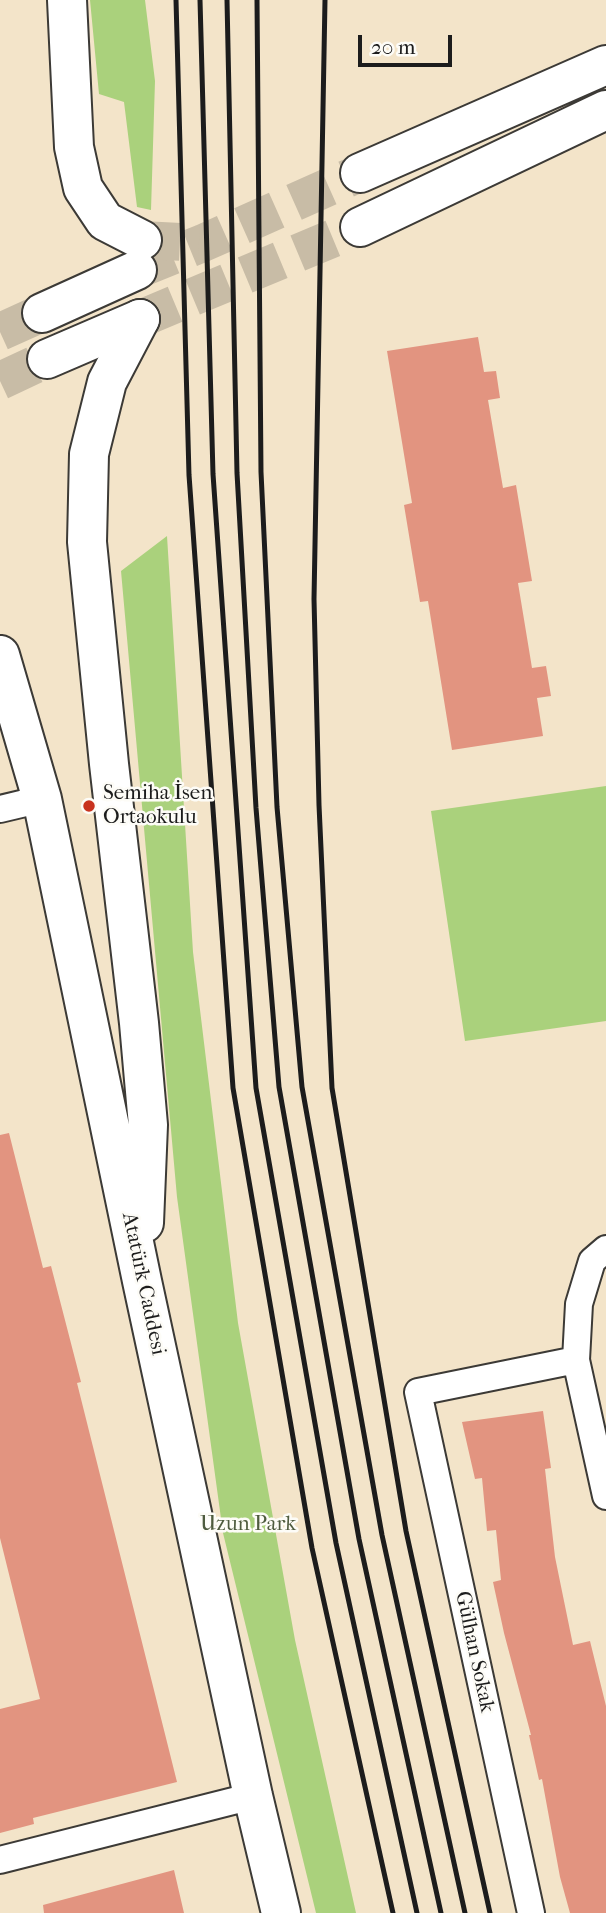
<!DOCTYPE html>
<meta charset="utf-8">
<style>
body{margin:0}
#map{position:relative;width:606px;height:1913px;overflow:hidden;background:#f3e4c9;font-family:"IM FELL French Canon",serif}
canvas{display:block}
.scale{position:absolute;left:358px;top:35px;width:94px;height:32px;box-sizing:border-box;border:4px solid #1c1c1c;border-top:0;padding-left:9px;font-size:21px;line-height:24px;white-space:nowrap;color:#1c1c1c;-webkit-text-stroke:5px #fdfcf7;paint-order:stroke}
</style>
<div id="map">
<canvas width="606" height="1913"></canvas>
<div class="scale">20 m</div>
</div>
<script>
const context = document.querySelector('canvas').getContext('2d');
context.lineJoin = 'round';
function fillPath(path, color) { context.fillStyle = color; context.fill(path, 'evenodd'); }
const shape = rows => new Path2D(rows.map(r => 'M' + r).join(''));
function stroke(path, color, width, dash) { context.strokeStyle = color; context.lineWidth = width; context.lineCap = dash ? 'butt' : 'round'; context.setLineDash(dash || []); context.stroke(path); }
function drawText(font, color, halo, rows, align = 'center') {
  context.font = font + ' "IM FELL French Canon",serif'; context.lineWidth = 5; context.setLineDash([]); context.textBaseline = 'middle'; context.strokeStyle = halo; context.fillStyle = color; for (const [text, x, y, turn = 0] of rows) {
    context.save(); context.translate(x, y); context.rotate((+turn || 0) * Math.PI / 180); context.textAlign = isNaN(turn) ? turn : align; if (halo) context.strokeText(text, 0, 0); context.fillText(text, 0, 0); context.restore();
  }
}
fillPath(shape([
 [90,0,145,0,155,81,151,210,137,207,124,102,99,94],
 [167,536,193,952,238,1323,295,1640,356,1913,316,1913,223,1533,177,1197,121,571],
 [606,786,606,1021,465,1041,431,811]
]), '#aad17c');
fillPath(shape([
 [478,337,484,372,496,371,500,398,488,400,503,488,516,485,532,581,518,583,532,668,546,666,551,696,537,698,543,736,452,750,428,601,420,602,404,505,412,503,387,351],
 [9,1133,43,1268,51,1266,81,1382,77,1383,177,1782,33,1818,34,1824,0,1833,0,1709,40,1699,0,1538,0,1135],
 [543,1411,551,1468,545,1469,555,1557,573,1645,590,1641,606,1706,606,1913,570,1913,560,1877,542,1779,539,1780,529,1735,531,1735,504,1633,493,1582,501,1580,496,1530,487,1531,482,1478,475,1479,462,1422],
 [174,1870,184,1913,44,1913,43,1905]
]), '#e29480');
stroke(shape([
 [137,270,203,243,360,173],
 [140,319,360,227],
 [0,332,42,313],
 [0,381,47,359]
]), '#c8bca6', 38, [38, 19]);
stroke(shape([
 [142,240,203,243]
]), '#c8bca6', 38, [38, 19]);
const street = shape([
 [0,809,42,799],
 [606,1249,592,1261,579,1304,576,1360,606,1496],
 [0,1860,253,1796],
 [531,1913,418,1392,576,1360]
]);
const secondary = shape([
 [360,173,606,65],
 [360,227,606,110],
 [42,313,137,270],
 [47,359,140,319]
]);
const primary = shape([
 [67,0,74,147,83,188,105,221,142,240],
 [140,319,107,382,89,454,87,542,109,764,139,1023,148,1125,144,1223],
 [0,655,42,799,142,1281,253,1796,281,1913]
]);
stroke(street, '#3c3a36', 30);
stroke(secondary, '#3c3a36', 42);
stroke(primary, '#3c3a36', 42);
stroke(street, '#fff', 26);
stroke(secondary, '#fff', 38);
stroke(primary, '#fff', 38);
stroke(shape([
 [176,0,189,475,233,1088,312,1548,393,1913],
 [200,0,213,474,256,1088,336,1543,417,1913],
 [227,0,237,473,256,808,279,1087,359,1539,441,1913],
 [257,0,261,472,277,807,302,1087,382,1535,465,1913],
 [325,0,314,599,319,805,332,1088,406,1531,490,1913]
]), '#1c1c1c', 5);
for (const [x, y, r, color] of [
 [89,806,7,"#c8321e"]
]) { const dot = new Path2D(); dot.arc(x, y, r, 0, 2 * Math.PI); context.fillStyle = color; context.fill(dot); stroke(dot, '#fdfcf7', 2.5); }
drawText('21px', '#1c1c1c', '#fdfcf7', [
 ["Semiha İsen",103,794],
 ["Ortaokulu",103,818]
], 'left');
drawText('21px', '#1c1c1c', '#fdfcf7', [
 ["Atatürk Caddesi",143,1284,78],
 ["Gülhan Sokak",474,1652,78]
]);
drawText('21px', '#4e5b3e', '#fdfcf7', [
 ["Uzun Park",248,1525]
]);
</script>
